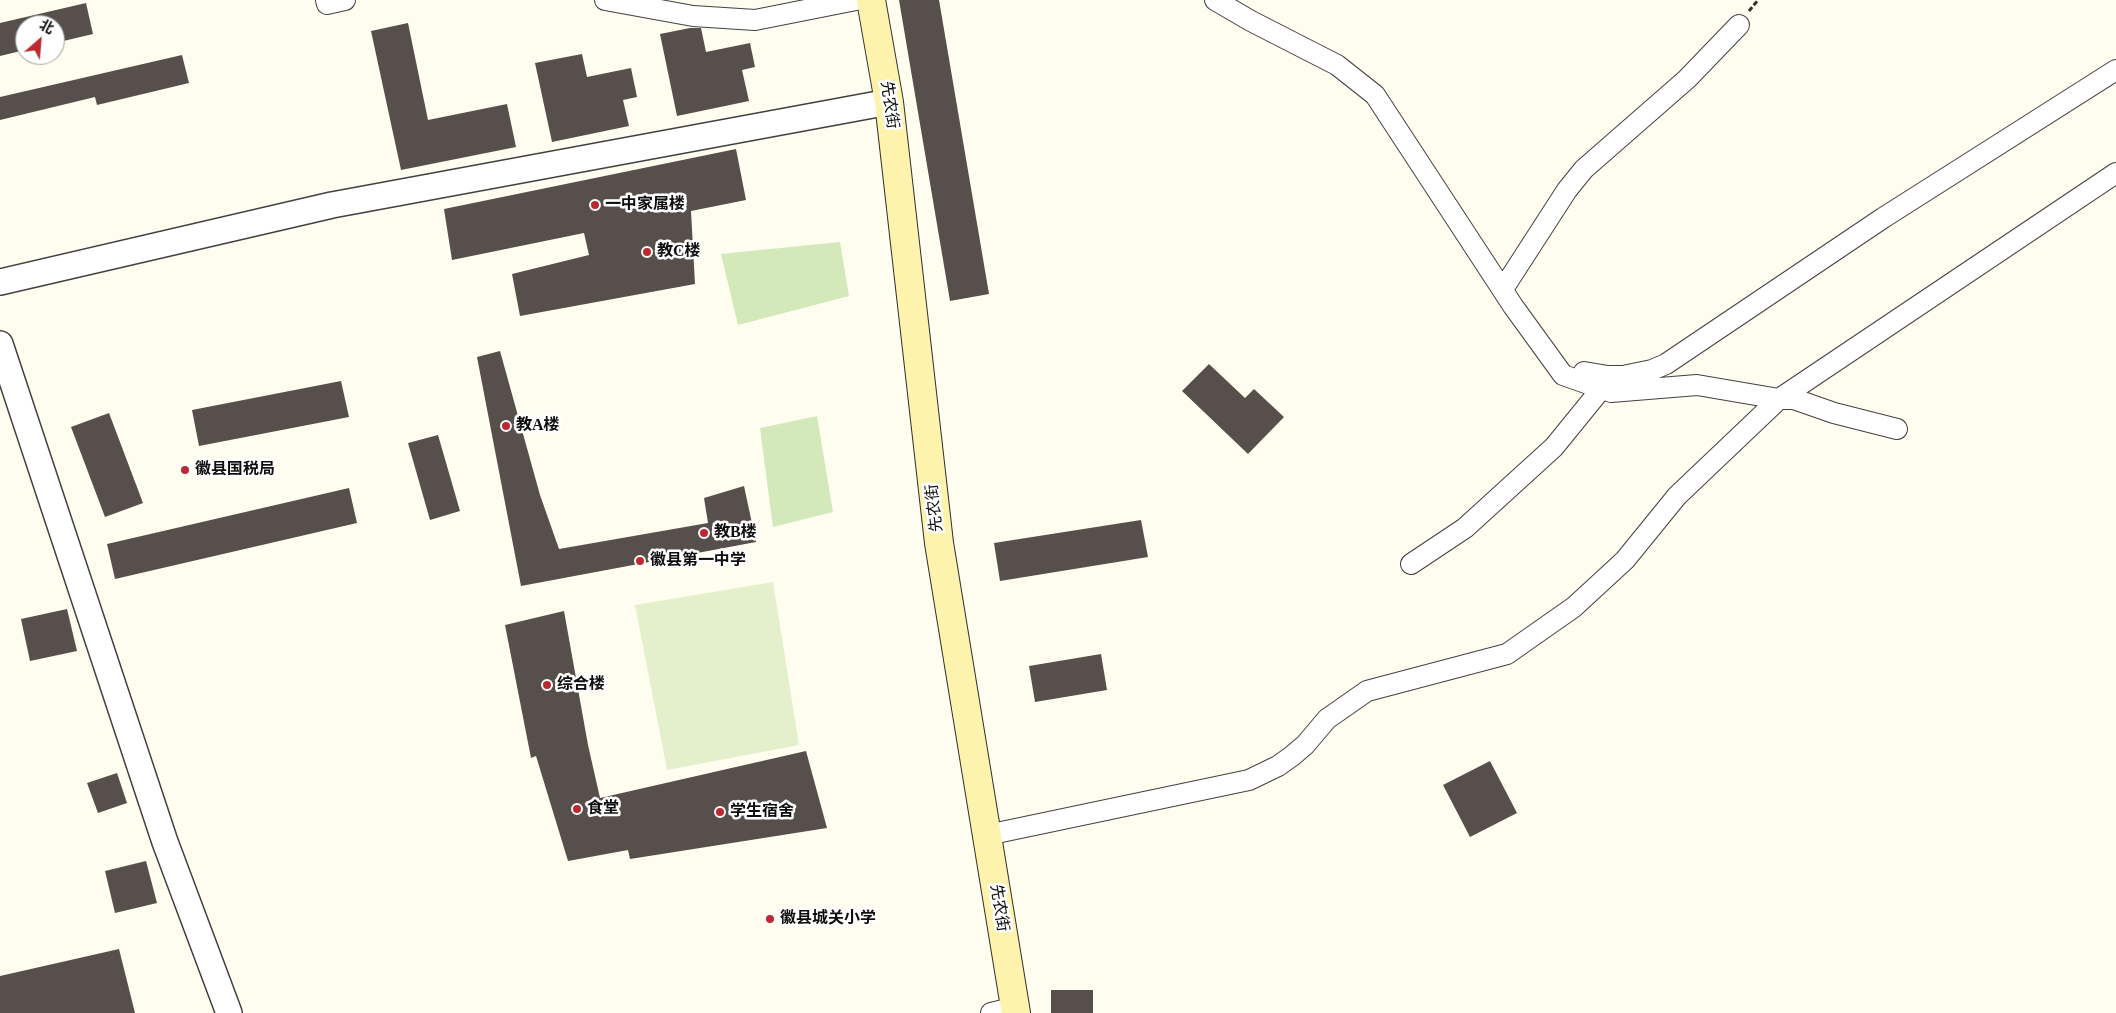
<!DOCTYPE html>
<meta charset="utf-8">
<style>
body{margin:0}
#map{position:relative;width:2116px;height:1013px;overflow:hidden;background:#fffcf0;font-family:"Times New Roman","Noto Sans SC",serif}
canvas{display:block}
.north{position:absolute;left:15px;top:15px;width:50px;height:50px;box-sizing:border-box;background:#fff;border:1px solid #9f9f9f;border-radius:50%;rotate:27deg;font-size:14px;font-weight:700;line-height:20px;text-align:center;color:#0e0e0e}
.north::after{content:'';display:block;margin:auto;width:18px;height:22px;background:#bc2932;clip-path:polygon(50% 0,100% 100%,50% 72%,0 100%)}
</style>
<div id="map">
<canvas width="2116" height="1013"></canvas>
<div class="north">北</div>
</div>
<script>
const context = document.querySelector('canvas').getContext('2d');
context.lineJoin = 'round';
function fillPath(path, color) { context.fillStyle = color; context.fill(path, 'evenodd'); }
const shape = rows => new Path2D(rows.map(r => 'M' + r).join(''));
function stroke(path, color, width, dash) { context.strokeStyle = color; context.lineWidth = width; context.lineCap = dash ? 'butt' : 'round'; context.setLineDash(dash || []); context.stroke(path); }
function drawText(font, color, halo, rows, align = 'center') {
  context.font = font + ' "Times New Roman","Noto Sans SC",serif'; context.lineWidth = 5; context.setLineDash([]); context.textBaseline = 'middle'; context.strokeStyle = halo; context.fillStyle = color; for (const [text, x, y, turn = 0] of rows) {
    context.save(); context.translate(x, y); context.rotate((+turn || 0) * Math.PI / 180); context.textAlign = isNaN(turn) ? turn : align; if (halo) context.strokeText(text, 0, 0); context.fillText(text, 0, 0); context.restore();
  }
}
fillPath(shape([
 [840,242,849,296,738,325,721,254],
 [817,416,833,512,773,527,760,428]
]), '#d3e9ba');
fillPath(shape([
 [773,582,799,745,667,770,635,605]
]), '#e4f0cc');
fillPath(shape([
 [899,0,939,0,989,294,950,301],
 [86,3,93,34,55,43,55,25,25,25,25,50,0,56,0,23],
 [408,23,428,120,507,104,516,147,401,170,371,31],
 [690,28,701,28,706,52,750,43,755,67,742,70,749,101,677,116,660,34],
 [582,54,587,77,631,68,637,97,623,100,629,126,552,142,535,63],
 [182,55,189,83,97,105,95,97,0,120,0,97],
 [736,149,746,200,691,211,695,284,520,316,512,274,589,255,584,233,452,260,444,209],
 [500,351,540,495,559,549,708,523,704,498,744,486,756,542,521,586,477,357],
 [1209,364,1245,398,1254,389,1284,417,1248,454,1182,391],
 [341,381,349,417,199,446,192,410],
 [109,413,143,503,105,517,71,427],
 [438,435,460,511,430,520,408,443],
 [349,488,357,523,115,579,107,544],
 [1141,520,1148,557,1000,581,994,543],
 [67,609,77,651,30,661,21,619],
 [564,611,588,745,600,798,806,751,827,828,630,859,628,850,568,861,536,756,531,758,505,625],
 [1101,654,1107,690,1035,702,1029,666],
 [1490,761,1517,813,1470,837,1443,785],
 [117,773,127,803,98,813,87,783],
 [146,861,157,903,115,913,105,871],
 [119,949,135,1013,0,1013,0,976],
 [1051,990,1093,990,1093,1013,1051,1013]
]), '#574f4b');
const minor = shape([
 [326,0,327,4,345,0],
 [605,0,693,16,755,20,856,0],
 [1215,0,1251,21,1337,65,1375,95,1513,306,1563,375,1611,392,1697,385,1779,399,1794,399,1834,413,1897,429],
 [1503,289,1567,190,1584,169,1687,79,1739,25],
 [1584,372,1608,376,1623,376,1652,370,1666,364,1883,218,2116,70],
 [1411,564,1465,528,1554,447,1602,388],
 [987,835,1249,780,1278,766,1292,756,1305,745,1327,719,1367,691,1507,654,1574,607,1625,560,1677,496,1779,399,2116,173],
 [991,1013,1016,1007]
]);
const tertiary = shape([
 [0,282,332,205,889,102],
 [0,344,165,842,229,1013]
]);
const secondary = shape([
 [871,0,889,102,939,543,1016,1013]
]);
stroke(minor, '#414141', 22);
stroke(tertiary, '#414141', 28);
stroke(secondary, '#303030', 30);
stroke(shape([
 [1749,11,1758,0]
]), '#303030', 3, [5, 2.5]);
stroke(minor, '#fff', 20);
stroke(tertiary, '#fff', 25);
stroke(secondary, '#fdf3ad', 28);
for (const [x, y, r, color] of [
 [595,205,5,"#bc2932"],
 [647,252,5,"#bc2932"],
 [506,426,5,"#bc2932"],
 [185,470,5,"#bc2932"],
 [704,533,5,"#bc2932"],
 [640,561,5,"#bc2932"],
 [547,685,5,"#bc2932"],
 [577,809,5,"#bc2932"],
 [720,812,5,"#bc2932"],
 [770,919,5,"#bc2932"]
]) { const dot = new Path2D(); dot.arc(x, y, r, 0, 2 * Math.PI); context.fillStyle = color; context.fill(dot); stroke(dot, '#fff', 2); }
drawText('16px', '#0e0e0e', '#fff', [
 ["先农街",889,105,82],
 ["先农街",935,508,-96],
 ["先农街",999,908,81]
]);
drawText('bold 16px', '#0e0e0e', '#fff', [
 ["一中家属楼",605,205],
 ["教C楼",657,252],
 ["教A楼",516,426],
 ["徽县国税局",195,470],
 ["教B楼",714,533],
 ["徽县第一中学",650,561],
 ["综合楼",557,685],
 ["食堂",587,809],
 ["学生宿舍",730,812],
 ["徽县城关小学",780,919]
], 'left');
</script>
